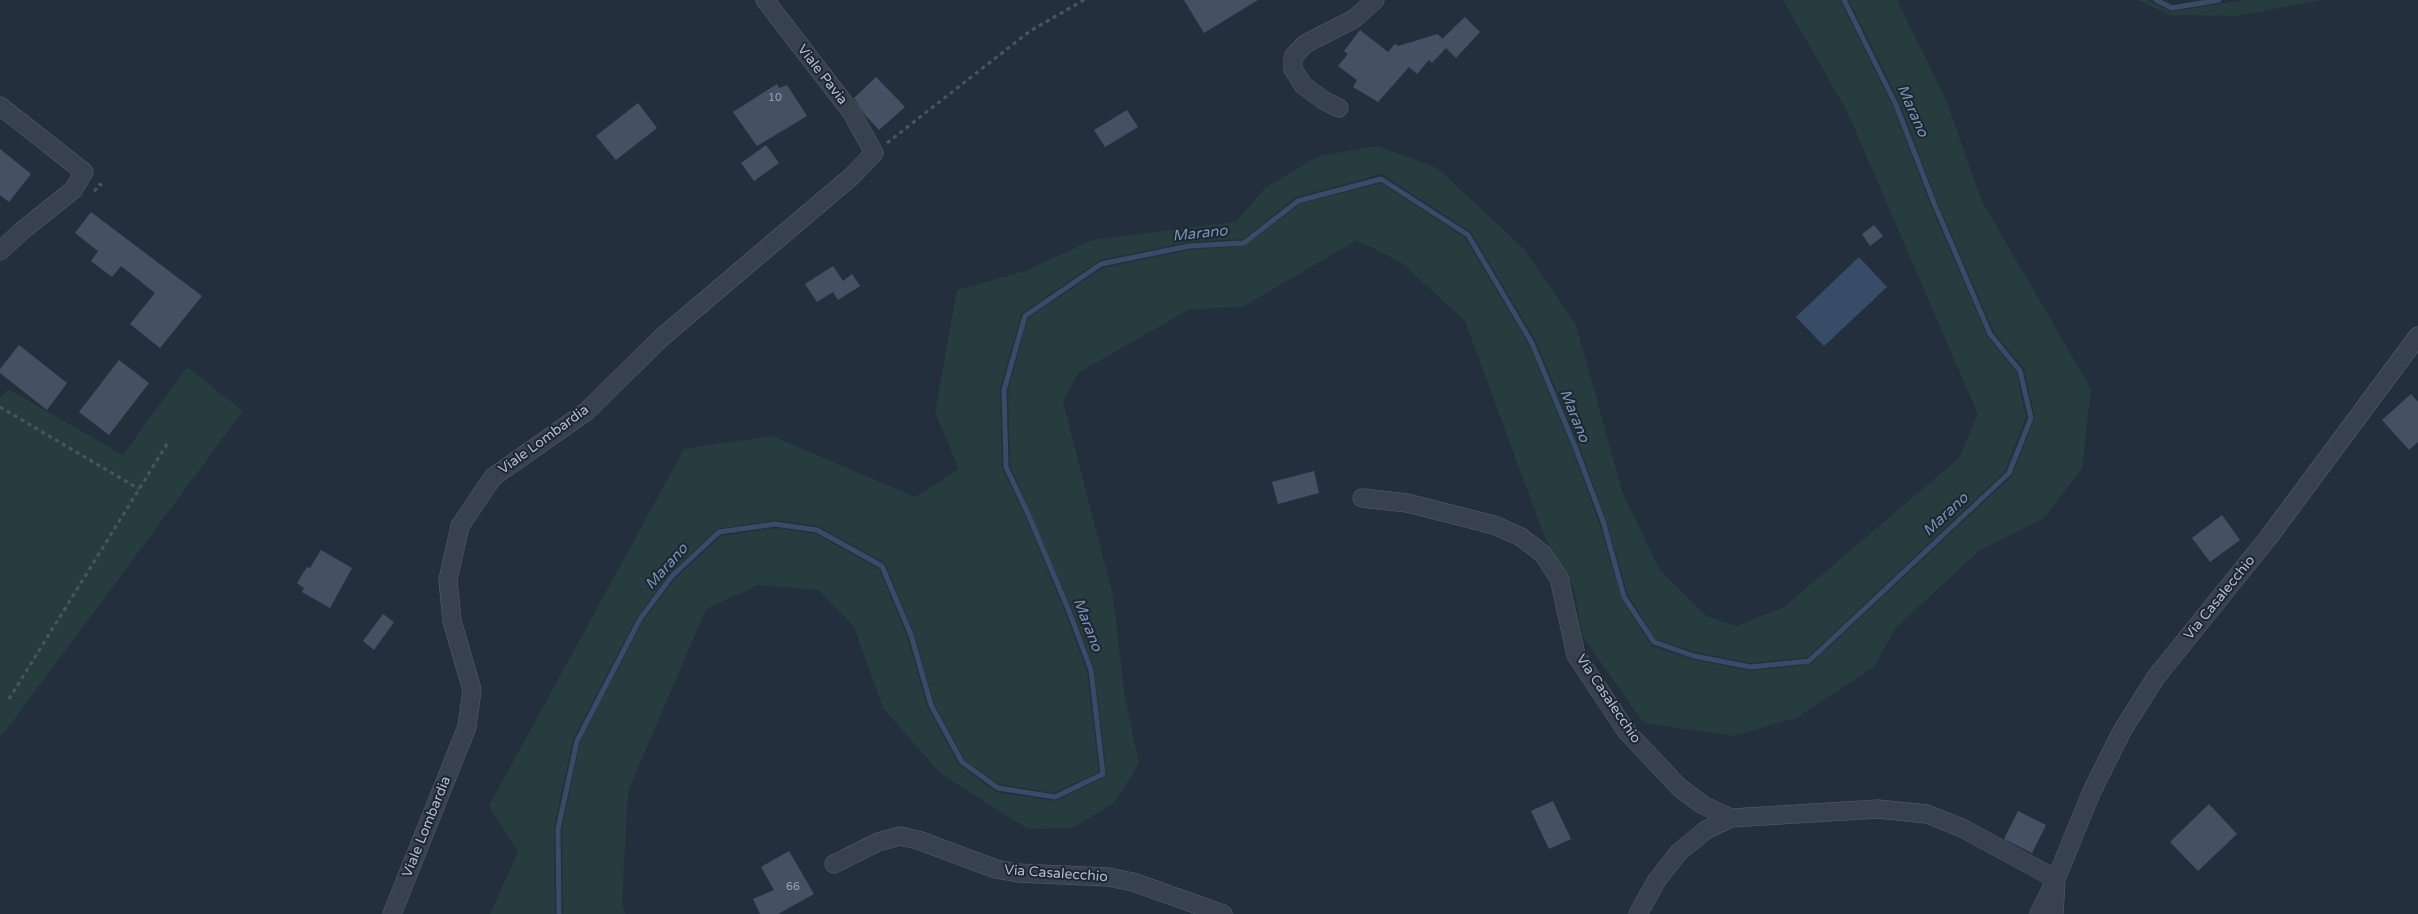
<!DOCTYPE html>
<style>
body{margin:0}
canvas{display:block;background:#242f3e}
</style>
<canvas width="2418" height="914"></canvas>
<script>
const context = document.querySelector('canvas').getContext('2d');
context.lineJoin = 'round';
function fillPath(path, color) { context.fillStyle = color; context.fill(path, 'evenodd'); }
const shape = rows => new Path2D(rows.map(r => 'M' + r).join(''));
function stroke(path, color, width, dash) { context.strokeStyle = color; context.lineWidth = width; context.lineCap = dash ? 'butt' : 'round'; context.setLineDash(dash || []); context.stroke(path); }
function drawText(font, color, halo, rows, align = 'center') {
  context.font = font + ' "Varela Round",sans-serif'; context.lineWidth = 4; context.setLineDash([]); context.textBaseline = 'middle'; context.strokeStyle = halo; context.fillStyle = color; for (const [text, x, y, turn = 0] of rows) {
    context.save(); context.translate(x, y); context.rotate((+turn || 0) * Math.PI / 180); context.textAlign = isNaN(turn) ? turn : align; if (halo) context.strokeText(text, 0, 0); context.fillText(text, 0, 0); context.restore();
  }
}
fillPath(shape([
 [1783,0,1840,0,1893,107,1930,204,1987,336,2016,372,2026,417,2005,471,1808,657,1751,663,1696,652,1656,639,1628,595,1606,520,1580,448,1536,341,1471,232,1382,174,1296,197,1243,239,1188,242,1100,260,1022,313,1000,389,1002,468,1026,518,1065,612,1087,671,1099,772,1054,793,999,784,965,760,934,703,914,634,885,563,818,526,775,520,717,529,669,574,637,617,573,739,554,828,555,914,490,914,518,852,489,806,684,449,772,436,915,497,959,469,935,412,957,290,1028,270,1092,240,1236,222,1265,188,1319,156,1378,146,1437,168,1523,248,1576,325,1623,494,1660,571,1707,616,1737,626,1784,607,1959,458,1978,414,1846,109],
 [1849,0,1897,0,1947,102,1981,200,2091,389,2082,468,2043,519,1979,551,1896,627,1874,667,1796,718,1732,736,1644,723,1583,637,1574,589,1544,535,1465,321,1402,263,1357,240,1244,306,1188,310,1078,373,1063,402,1113,596,1125,698,1139,763,1115,802,1073,828,1028,829,941,774,883,708,854,627,819,590,758,585,706,609,628,791,622,902,625,914,563,914,562,829,580,742,643,621,675,579,721,536,775,528,816,534,879,569,907,636,927,706,959,765,996,792,1055,801,1107,776,1094,669,1072,609,1010,466,1008,390,1028,318,1103,268,1189,250,1245,246,1300,204,1381,183,1465,238,1529,345,1573,451,1599,523,1621,598,1651,646,1694,660,1751,671,1811,664,2012,476,2035,418,2024,369,1994,332,1937,201,1900,104],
 [2138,0,2147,0,2171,12,2243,0,2321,0,2237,16,2170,15],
 [187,367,243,411,7,729,0,735,0,398,8,389,123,455]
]), '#263c3f');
fillPath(shape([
 [1859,257,1887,287,1824,346,1796,317]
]), '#394c67');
stroke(shape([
 [2156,0,2172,8,2219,0],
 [559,914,558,829,577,741,640,619,672,576,719,532,775,524,817,530,882,566,911,635,931,705,962,762,998,788,1055,797,1103,774,1091,670,1069,611,1029,516,1006,467,1004,390,1025,316,1101,264,1189,246,1244,243,1298,201,1381,179,1468,235,1532,343,1576,449,1603,521,1624,597,1654,642,1694,656,1751,667,1809,661,2009,473,2031,418,2020,371,1990,334,1934,203,1896,105,1844,0]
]), '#394c67', 5);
fillPath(shape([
 [1184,0,1258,0,1204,33],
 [1465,17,1480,32,1456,58,1446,48,1432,63,1429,60,1417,74,1409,67,1378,102,1353,87,1357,80,1338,66,1348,54,1344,51,1360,30,1388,52,1395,44,1398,46,1438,34,1442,39],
 [876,77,905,107,879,130,866,116,854,98],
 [777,84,779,88,787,85,807,116,757,146,733,112],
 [638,103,657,128,616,160,596,136],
 [1127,110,1138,127,1105,147,1094,130],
 [766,145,779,163,754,181,741,163],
 [0,149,31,174,9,202,0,195],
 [91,212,202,296,160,348,130,324,155,293,121,266,112,277,91,261,98,251,75,233],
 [1874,225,1883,236,1870,246,1862,234],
 [833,266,843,281,852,274,860,286,838,300,833,292,817,302,805,284],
 [19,345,67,383,47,410,0,373,0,369],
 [119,360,149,383,109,435,79,412],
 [2411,394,2418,402,2418,442,2409,450,2382,420],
 [1314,471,1319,493,1278,504,1272,482],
 [2222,515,2240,540,2210,562,2192,538],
 [321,550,352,568,330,608,302,592,304,588,297,583,307,567,310,568],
 [383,614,394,622,374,650,363,641],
 [1553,801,1571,839,1549,849,1531,811],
 [2209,804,2237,834,2198,871,2170,842],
 [2018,811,2046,825,2032,853,2004,839],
 [789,851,814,894,778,914,760,914,753,899,774,890,761,867]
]), '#455162');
const minor = shape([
 [0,106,84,172,73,190,23,230,0,251],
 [1339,108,1323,100,1303,85,1293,69,1293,57,1305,44,1354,19,1375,0],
 [1362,498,1407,503,1494,525,1521,537,1543,554,1559,578,1576,655,1627,732,1680,788,1703,805,1731,818],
 [834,864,878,842,900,836,918,840,996,869,1018,873,1108,877,1133,882,1223,914],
 [392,914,467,727,472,690,452,621,448,580,460,526,493,477,587,411,661,338,852,176,874,153,852,113,765,0],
 [1638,914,1657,880,1679,852,1706,830,1731,818,1878,809,1927,814,1962,828,2056,879,2039,914],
 [2054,914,2056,879,2092,791,2122,731,2156,677,2268,538,2418,336]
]);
stroke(minor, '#565f6c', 19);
stroke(shape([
 [887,143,1030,31,1084,0],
 [94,191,101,185,97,182],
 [0,407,139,489],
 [9,699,167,444]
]), '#44595c', 3, [4, 4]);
stroke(minor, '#38414e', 18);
drawText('11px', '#98a1af', null, [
 ["10",775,98],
 ["66",793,887]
]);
drawText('14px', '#b4bcc9', '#1d2633', [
 ["Viale Pavia",822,75,52],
 ["Viale Lombardia",544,440,-36],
 ["Via Casalecchio",2220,598,-51],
 ["Via Casalecchio",1608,699,56],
 ["Viale Lombardia",427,827,-68],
 ["Via Casalecchio",1056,874,4]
]);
drawText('italic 15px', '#7c92b1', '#1d2633', [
 ["Marano",1912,111,66],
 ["Marano",1200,234,-6],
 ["Marano",1574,416,68],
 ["Marano",1946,515,-43],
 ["Marano",667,567,-48],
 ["Marano",1087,625,69]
]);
</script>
